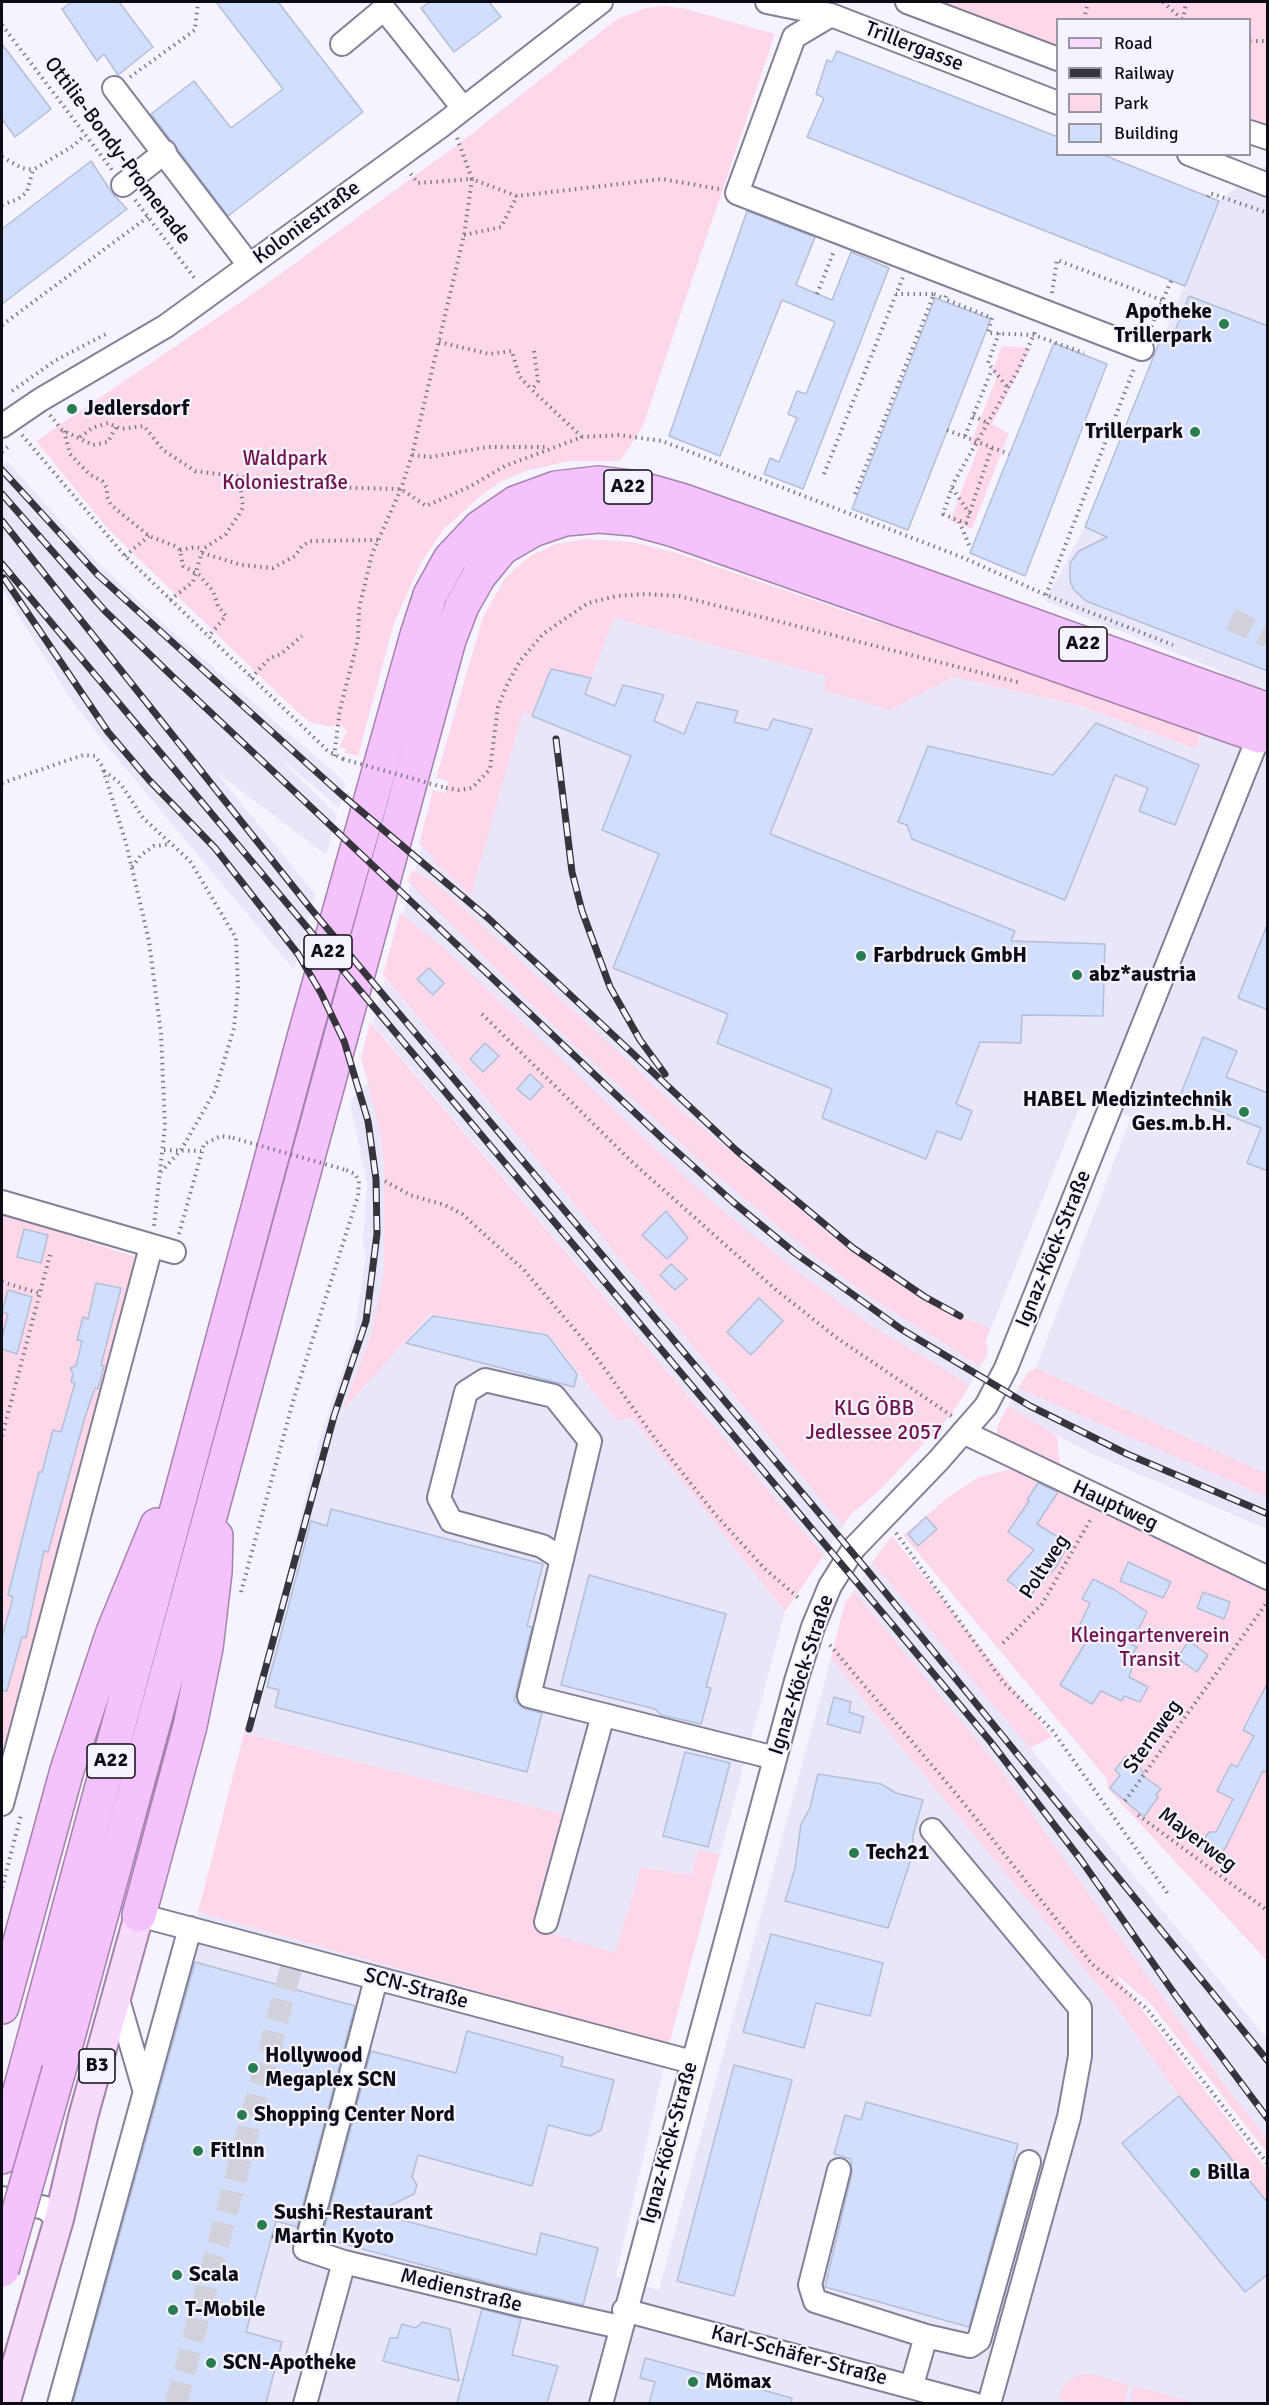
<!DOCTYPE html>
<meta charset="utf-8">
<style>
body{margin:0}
#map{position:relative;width:1269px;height:2405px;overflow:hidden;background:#f5f3fe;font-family:Signika,sans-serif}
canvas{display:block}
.frame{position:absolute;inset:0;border:3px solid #0d0c14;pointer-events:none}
.legend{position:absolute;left:1056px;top:18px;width:195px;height:138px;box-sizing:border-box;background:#f5f3fe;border:2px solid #9897a0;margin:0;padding:8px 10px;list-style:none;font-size:18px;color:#0d0c14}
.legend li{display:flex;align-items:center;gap:12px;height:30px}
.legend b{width:30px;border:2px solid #9897a0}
</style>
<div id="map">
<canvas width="1269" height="2405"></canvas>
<div class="frame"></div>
<ul class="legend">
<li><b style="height:8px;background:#f8dafd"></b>Road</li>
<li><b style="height:8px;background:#35333c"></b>Railway</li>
<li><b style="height:16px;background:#fed7e8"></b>Park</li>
<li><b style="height:16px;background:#d1dffd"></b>Building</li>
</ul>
</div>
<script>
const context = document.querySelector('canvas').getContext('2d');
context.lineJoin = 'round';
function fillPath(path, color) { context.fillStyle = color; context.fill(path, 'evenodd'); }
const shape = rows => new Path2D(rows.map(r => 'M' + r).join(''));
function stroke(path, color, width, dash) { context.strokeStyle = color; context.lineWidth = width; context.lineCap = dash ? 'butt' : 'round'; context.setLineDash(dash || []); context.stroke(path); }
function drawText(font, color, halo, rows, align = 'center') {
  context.font = font + ' Signika,sans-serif'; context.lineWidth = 4.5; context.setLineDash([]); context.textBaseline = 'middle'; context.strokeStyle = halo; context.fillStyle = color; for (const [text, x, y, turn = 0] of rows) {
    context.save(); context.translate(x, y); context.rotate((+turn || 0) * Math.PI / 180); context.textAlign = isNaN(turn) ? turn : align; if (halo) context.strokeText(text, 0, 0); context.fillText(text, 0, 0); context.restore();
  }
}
fillPath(shape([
 [1267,164,1267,1474,1036,1368,1131,1117,1083,1098,991,1328,939,1307,838,1241,676,1106,415,872,422,847,436,858,433,861,471,895,523,710,532,715,551,669,591,678,613,618,827,676,890,710,953,677,1082,706,1196,749,1221,671,1045,601,1085,527,1219,201],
 [7,461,95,560,168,628,346,783,339,808,273,752,337,815,326,855,215,771,315,894,294,970,106,745,70,698,2,589,2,466],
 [411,885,542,1015,712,1172,817,1258,870,1297,980,1367,970,1385,868,1323,794,1269,708,1198,403,915],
 [385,978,843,1526,824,1555,373,1024],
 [369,1082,380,1130,385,1181,384,1271,371,1335,344,1409,430,1314,548,1334,615,1421,632,1418,785,1612,720,1854,698,1850,691,1875,641,1867,615,1953,538,1930,566,1815,244,1733,274,1628,320,1437,353,1339,366,1256,363,1243,367,1184,350,1101],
 [1018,1388,1267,1497,1267,1529,1097,1456,1025,1419,1008,1406],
 [872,1562,1030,1748,1267,2039,1267,2138,1227,2088,999,1767,854,1591],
 [831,1658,896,1741,1117,2008,1179,2096,1267,2203,1267,2403,59,2404,198,1912,669,2045,616,2276,659,2290]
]), '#e9e6fa');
fillPath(shape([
 [942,2,1267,2,1267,126,1250,119,1250,20,1058,20,1057,46],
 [663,6,683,8,775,34,643,426,620,461,569,461,526,471,502,481,483,494,443,530,421,563,394,623,358,756,345,753,346,749,339,747,347,731,340,724,330,727,309,722,292,707,108,529,36,441,258,290,465,139,617,19,642,9],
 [1002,346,1031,348,992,424,1009,433,972,529,950,521,978,448,970,444,997,377,992,372],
 [587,539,633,542,677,553,877,622,913,626,1202,730,1196,749,1082,706,953,677,890,710,824,690,826,676,614,618,591,678,551,669,532,716,523,711,471,896,433,861,435,858,419,844,433,790,445,793,448,781,436,778,483,617,505,578,530,556,555,544],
 [412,870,431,880,467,911,676,1106,838,1241,939,1307,991,1328,986,1340,988,1353,980,1367,870,1297,817,1258,712,1172,542,1015,408,882],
 [400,913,442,946,708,1198,794,1269,868,1323,970,1385,951,1415,877,1493,851,1514,843,1526,383,975],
 [370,1022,824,1555,785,1612,632,1418,616,1421,548,1334,430,1314,343,1410,371,1335,384,1271,384,1168,380,1130,361,1057],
 [2,1213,139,1258,2,1753],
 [1036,1368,1267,1474,1267,1497,1018,1388,1029,1371],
 [1008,1406,1057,1436,1061,1474,995,1440,998,1425],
 [1016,1468,1267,1572,1267,1961,1108,1789,1107,1779,903,1535,952,1494,979,1477],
 [892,1536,1052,1737,1030,1748,872,1562],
 [854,1591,999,1767,1227,2088,1267,2138,1267,2153,1151,2004,1113,1972,1267,2170,1267,2203,1179,2096,1117,2008,896,1741,831,1658,845,1603],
 [244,1733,566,1815,538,1929,615,1953,641,1867,691,1875,698,1850,720,1854,669,2045,198,1912],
 [1080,2374,1092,2374,1129,2385,1124,2403,1073,2403,1058,2399,1064,2384],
 [1134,2386,1189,2401,1191,2403,1130,2403]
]), '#fed7e8');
const building = shape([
 [72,2,119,2,153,47,118,75,104,54,97,61,62,9,72,2],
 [216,2,278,2,363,112,228,216,151,114,194,81,231,128,283,89,216,2],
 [430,2,489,2,501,17,454,52,421,8,430,2],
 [2,44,51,109,15,137,2,119,2,44],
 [837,51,1058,137,1058,154,1101,154,1219,201,1185,286,807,137,824,98,816,94,827,60,832,62,837,51],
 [91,161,112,193,127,209,2,304,2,229,91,161],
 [747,211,815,237,796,285,832,300,851,252,889,268,803,489,764,474,770,458,779,462,797,418,788,414,797,391,806,394,835,322,782,300,720,456,669,436,747,211],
 [1189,296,1268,326,1268,671,1086,601,1074,590,1070,581,1070,563,1079,551,1107,537,1085,527,1163,333,1173,336,1189,296],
 [935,298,991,319,908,530,852,509,935,298],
 [1054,343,1107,364,1025,576,970,553,1054,343],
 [551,669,591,678,585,694,615,706,623,685,664,695,654,721,684,734,697,702,738,711,734,722,768,730,773,719,812,729,770,834,1015,931,1011,941,1105,944,1103,1016,1022,1015,1021,1043,980,1042,956,1104,972,1111,961,1140,937,1131,926,1159,822,1118,832,1089,717,1043,728,1014,613,968,659,854,602,830,631,756,532,716,551,669],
 [1096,723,1199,765,1175,825,1139,811,1148,788,1115,775,1065,900,912,839,907,825,898,822,928,746,1053,775,1096,723],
 [1267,925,1268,925,1268,1010,1238,998,1267,925],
 [429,968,444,983,433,995,417,979,429,968],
 [1203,1037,1237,1051,1226,1077,1268,1093,1268,1171,1247,1163,1261,1128,1180,1096,1203,1037],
 [485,1043,499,1056,483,1072,470,1059,485,1043],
 [530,1074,543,1086,530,1100,517,1089,530,1074],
 [666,1211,688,1238,667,1259,642,1235,666,1211],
 [24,1229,48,1235,41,1263,17,1257,24,1229],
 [671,1264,687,1279,675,1290,660,1275,671,1264],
 [96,1283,121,1288,101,1365,104,1366,98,1389,95,1388,85,1417,48,1552,44,1551,26,1638,22,1637,7,1691,2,1691,2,1637,13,1597,8,1595,39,1472,42,1472,53,1430,61,1432,75,1383,71,1382,73,1374,70,1368,76,1366,82,1341,77,1340,83,1317,88,1319,96,1283],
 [8,1290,32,1297,17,1354,2,1349,2,1338,8,1314,2,1312,8,1290],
 [759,1298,783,1321,751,1355,727,1332,759,1298],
 [433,1316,547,1335,577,1374,574,1387,406,1343,433,1316],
 [1038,1483,1058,1492,1037,1524,1069,1544,1056,1567,1029,1597,1007,1580,1034,1550,1008,1532,1029,1501,1027,1500,1038,1483],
 [331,1509,543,1564,527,1626,532,1627,514,1701,525,1709,542,1713,527,1772,275,1707,279,1690,267,1687,311,1521,327,1526,331,1509],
 [926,1517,937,1529,918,1546,908,1534,926,1517],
 [1128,1562,1171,1582,1163,1598,1120,1581,1128,1562],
 [589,1575,726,1614,706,1687,711,1688,701,1724,661,1715,655,1709,561,1685,589,1575],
 [1093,1579,1115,1590,1147,1612,1131,1644,1137,1647,1129,1660,1134,1662,1129,1677,1148,1687,1140,1702,1124,1696,1122,1701,1101,1691,1092,1704,1060,1685,1086,1642,1075,1635,1090,1603,1082,1599,1093,1579],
 [1203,1592,1230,1602,1224,1619,1197,1608,1203,1592],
 [1189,1641,1208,1655,1197,1672,1177,1658,1189,1641],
 [1268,1682,1268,1773,1263,1771,1226,1847,1217,1858,1199,1848,1209,1832,1216,1832,1233,1799,1217,1791,1231,1764,1237,1767,1254,1736,1243,1730,1268,1682],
 [834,1697,851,1702,849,1712,864,1717,860,1733,827,1724,834,1697],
 [685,1752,730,1763,708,1847,663,1836,685,1752],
 [1126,1756,1138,1766,1144,1773,1142,1775,1161,1789,1156,1795,1158,1797,1144,1817,1110,1788,1120,1775,1115,1770,1126,1756],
 [818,1774,881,1784,896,1793,923,1800,913,1835,912,1856,888,1928,785,1901,795,1868,801,1824,810,1808,818,1774],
 [771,1934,883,1963,870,2016,816,2003,804,2048,743,2032,771,1934],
 [195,1962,355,2006,297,2227,276,2221,246,2332,282,2342,266,2403,73,2403,195,1962],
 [467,2031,563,2057,561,2066,614,2080,601,2130,590,2136,548,2125,532,2186,418,2155,412,2177,417,2185,414,2194,375,2213,536,2255,541,2233,598,2248,583,2305,489,2283,322,2238,371,2051,456,2073,467,2031],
 [734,2065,792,2080,734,2296,677,2281,734,2065],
 [1179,2096,1268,2203,1268,2274,1245,2292,1122,2143,1179,2096],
 [866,2102,1018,2144,1013,2161,1015,2161,969,2327,825,2287,852,2173,851,2159,834,2154,845,2115,861,2120,866,2102],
 [482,2309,521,2319,512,2355,558,2366,547,2403,457,2403,482,2309],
 [422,2322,450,2329,459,2381,383,2361,390,2338,397,2338,402,2324,416,2328,422,2322],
 [645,2358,792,2398,791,2403,649,2403,655,2382,640,2378,645,2358]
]);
fillPath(building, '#d1dffd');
stroke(building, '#b3bed7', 1.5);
stroke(shape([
 [1231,619,1268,637],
 [176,2404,294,1957]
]), '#d2d0db', 22, [22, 11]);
const minor = shape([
 [767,2,831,15,1058,103],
 [907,2,1058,59],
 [831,15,794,37,737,193,1142,349],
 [342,44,384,9,463,108],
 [114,88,249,265],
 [1250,132,1268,138],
 [1189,154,1268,185],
 [123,185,165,152],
 [2,426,40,400,166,326,441,126,601,2],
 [2,1202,174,1252],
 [963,1432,1268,1578],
 [562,1559,590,1441,554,1396,485,1380,466,1392,439,1498,451,1521,542,1546,562,1559,529,1696,775,1758],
 [2,1804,151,1247],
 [932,1830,1080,2008,1080,2056,1069,2117,989,2404],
 [139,1915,692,2062],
 [546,1922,603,1715],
 [376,1979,305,2249,344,2262,521,2305,620,2327],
 [117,1996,144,2089],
 [839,2170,810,2285,815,2301,926,2336,912,2385],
 [2,2198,45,2208,59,2219],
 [624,2310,974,2404],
 [926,2336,970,2346,979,2340,1029,2162],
 [59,2404,190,1928],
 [305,2404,344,2262],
 [601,2404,796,1681,813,1627,830,1586,854,1548,938,1461,986,1406,1006,1368,1264,723]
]);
const major = shape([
 [5,2404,59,2219,83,2117,139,1915]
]);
const highway = shape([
 [139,1915,190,1726,206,1648,215,1572,216,1536],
 [2,2007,67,1770,113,1632,157,1525],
 [59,2070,449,640,462,606,479,576,502,548,533,530,565,519,599,516,634,519,671,529,1259,736],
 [2,2157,305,1034,417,635,430,595,450,559,480,527,515,503,556,488,598,483,639,488,681,500,899,577,1268,710]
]);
stroke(minor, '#837f97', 26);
stroke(major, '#a382ab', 32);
stroke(highway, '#a382ab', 36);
stroke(shape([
 [1163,2,1183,20],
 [1084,20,1088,2],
 [1183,20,1186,2],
 [2,25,112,170],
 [1250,41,1268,41],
 [130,77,195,30,198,2],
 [457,138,472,179,517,196,662,179,719,189],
 [2,157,22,168,33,170],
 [1208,197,1210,193,1268,213],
 [135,200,196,280],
 [2,205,18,199,27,192,33,170,73,146,85,135],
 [464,235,501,227,517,196],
 [1052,293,1057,260,1162,300],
 [817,294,834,251],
 [934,294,945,299],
 [946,296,945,299,992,318,988,333,1034,335,1084,353],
 [2,325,148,217],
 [1149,332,1171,281],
 [999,333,988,363,1008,388],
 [439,342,489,354,512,351,519,376,532,390],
 [534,351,538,381,532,390,582,437],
 [12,391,56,360,108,333],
 [50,415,62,430,93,445,108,442,116,427],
 [973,416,988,423],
 [947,430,1009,454],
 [64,431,70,454,89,474,102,481,107,488,107,497,111,505,149,536,175,546,180,550,183,566,199,575,213,591,218,606,226,616,208,637],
 [22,435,125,556,327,750,343,759],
 [965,436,992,369],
 [80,437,92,428,108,423,121,429,144,426,163,450,195,471,317,487,401,489,426,506,469,487,505,466,582,437,619,435,662,441,964,558,1046,595,1173,645],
 [2,452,9,446],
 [412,455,430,457,488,447,548,447],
 [824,474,903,277],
 [952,488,970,514],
 [855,494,934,294,896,294],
 [960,521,966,523,992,447],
 [969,545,959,521,943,514,954,482,1018,370,1036,330],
 [180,550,196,547,203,549],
 [202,553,242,565,273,568,295,556,302,546,310,541,378,540],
 [125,556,149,536],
 [1046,595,1135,366],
 [170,600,193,582,203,549,226,534,240,513,243,507,239,476],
 [251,678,270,658,281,654,302,636],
 [334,756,340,709,358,640,359,609,372,554,401,489,412,455,464,235,472,179,418,183,410,173],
 [104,771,120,783,143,818,190,861,236,938,238,987,234,1028,215,1091,181,1150,161,1172],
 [2,783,83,755,95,756,102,766,126,843,149,941,161,1034,165,1126,154,1226],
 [446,788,458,790,472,788,490,769,498,707,507,685,520,661,543,634,588,603,617,596,645,594,679,596,1021,683],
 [132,867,141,855,154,846,171,844],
 [482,1014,631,1161,775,1289,837,1338,952,1416],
 [164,1150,201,1151],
 [385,1181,410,1195,445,1205,462,1214,524,1270,586,1343,654,1437,715,1514,764,1568,801,1600],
 [179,1234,204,1144,221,1136,233,1138],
 [2,1282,39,1293],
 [2,1436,51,1251],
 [896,1533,1004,1683,1052,1730,1168,1894],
 [241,1592,294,1398,358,1196,359,1181,355,1174,346,1170],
 [1003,1643,1042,1604,1092,1517],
 [830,1645,958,1796,1092,1964,1147,2009,1268,2164],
 [1125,1801,1268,1601],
 [1138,1815,1268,1911],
 [2,1888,21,1815],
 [272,2236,287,2242]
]), '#7c7a84', 4, [1.5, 4.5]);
stroke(minor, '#fff', 22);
stroke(major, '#f8dafd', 28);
stroke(highway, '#f4c2fc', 33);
const rail = shape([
 [2,470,98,575,342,795,488,918,737,1151,853,1248,925,1297,960,1316],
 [2,494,105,611,172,676,666,1142,733,1202,795,1253,901,1329,1030,1406,1127,1454,1268,1514],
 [2,521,311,909,867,1570,1268,2061],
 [2,564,990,1741,1081,1860,1176,1996,1268,2119],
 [4,578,108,732,149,780,215,848,298,954,321,993,344,1041,368,1121,376,1179,377,1234,366,1321,334,1416,249,1729],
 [556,739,572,872,582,911,610,987,640,1040,665,1074]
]);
stroke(rail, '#35333c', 7);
stroke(rail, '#f5f3fe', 4.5, [14]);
const highwayBridge = shape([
 [2,2270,59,2070]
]);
stroke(highwayBridge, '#a382ab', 36, []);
stroke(shape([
 [343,759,446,788],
 [233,1138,346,1170]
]), '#7c7a84', 4, [1.5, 4.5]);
stroke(highwayBridge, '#f4c2fc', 33);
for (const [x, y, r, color] of [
 [1224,324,6,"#287c4f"],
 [72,409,6,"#287c4f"],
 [1195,432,6,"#287c4f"],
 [861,956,6,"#287c4f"],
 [1077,975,6,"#287c4f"],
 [1244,1112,6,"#287c4f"],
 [854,1853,6,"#287c4f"],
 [253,2068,6,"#287c4f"],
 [242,2115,6,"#287c4f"],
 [198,2151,6,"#287c4f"],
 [1195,2173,6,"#287c4f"],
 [262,2225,6,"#287c4f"],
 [177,2275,6,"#287c4f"],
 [173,2310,6,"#287c4f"],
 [211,2363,6,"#287c4f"],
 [693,2382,6,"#287c4f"]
]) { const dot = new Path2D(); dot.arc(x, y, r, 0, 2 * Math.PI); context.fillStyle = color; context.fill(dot); stroke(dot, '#f5f3fe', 2); }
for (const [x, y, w] of [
 [628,487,48],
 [1083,644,48],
 [328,952,48],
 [111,1761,48],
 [97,2066,36]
]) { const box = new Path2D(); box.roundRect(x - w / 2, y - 17, w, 34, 4.5); context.fillStyle = '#f5f3fe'; context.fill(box); stroke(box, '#0d0c14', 1.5); }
drawText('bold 20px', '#0d0c14', null, [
 ["A22",628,487],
 ["A22",1083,644],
 ["A22",328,952],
 ["A22",111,1761],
 ["B3",97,2066]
]);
drawText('21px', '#0d0c14', '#f5f3fe', [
 ["Trillergasse",914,47,21],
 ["Ottilie-Bondy-Promenade",117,151,53],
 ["Koloniestraße",307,223,-36],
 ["Ignaz-Köck-Straße",1054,1249,-68],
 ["Hauptweg",1115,1506,25],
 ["Poltweg",1045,1567,-57],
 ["Ignaz-Köck-Straße",802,1675,-72],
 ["Sternweg",1153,1737,-55],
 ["Mayerweg",1197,1840,37],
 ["SCN-Straße",416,1989,15],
 ["Ignaz-Köck-Straße",670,2143,-75],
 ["Medienstraße",461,2291,14],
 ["Karl-Schäfer-Straße",799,2356,15]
]);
drawText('bold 21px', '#0d0c14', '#f5f3fe', [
 ["Apotheke",1212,312,"right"],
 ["Trillerpark",1212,336,"right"],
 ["Jedlersdorf",84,409],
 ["Trillerpark",1183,432,"right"],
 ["Farbdruck GmbH",873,956],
 ["abz*austria",1089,975],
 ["HABEL Medizintechnik",1232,1100,"right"],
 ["Ges.m.b.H.",1232,1124,"right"],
 ["Tech21",866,1853],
 ["Hollywood",265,2056],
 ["Megaplex SCN",265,2080],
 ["Shopping Center Nord",254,2115],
 ["FitInn",210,2151],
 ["Billa",1207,2173],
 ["Sushi-Restaurant",274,2213],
 ["Martin Kyoto",274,2237],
 ["Scala",189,2275],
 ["T-Mobile",185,2310],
 ["SCN-Apotheke",223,2363],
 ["Mömax",705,2382]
], 'left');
drawText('21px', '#71114b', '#f5f3fe', [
 ["Waldpark",285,459],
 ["Koloniestraße",285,483],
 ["KLG ÖBB",874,1409],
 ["Jedlessee 2057",874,1433],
 ["Kleingartenverein",1150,1636],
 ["Transit",1150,1660]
]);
</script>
